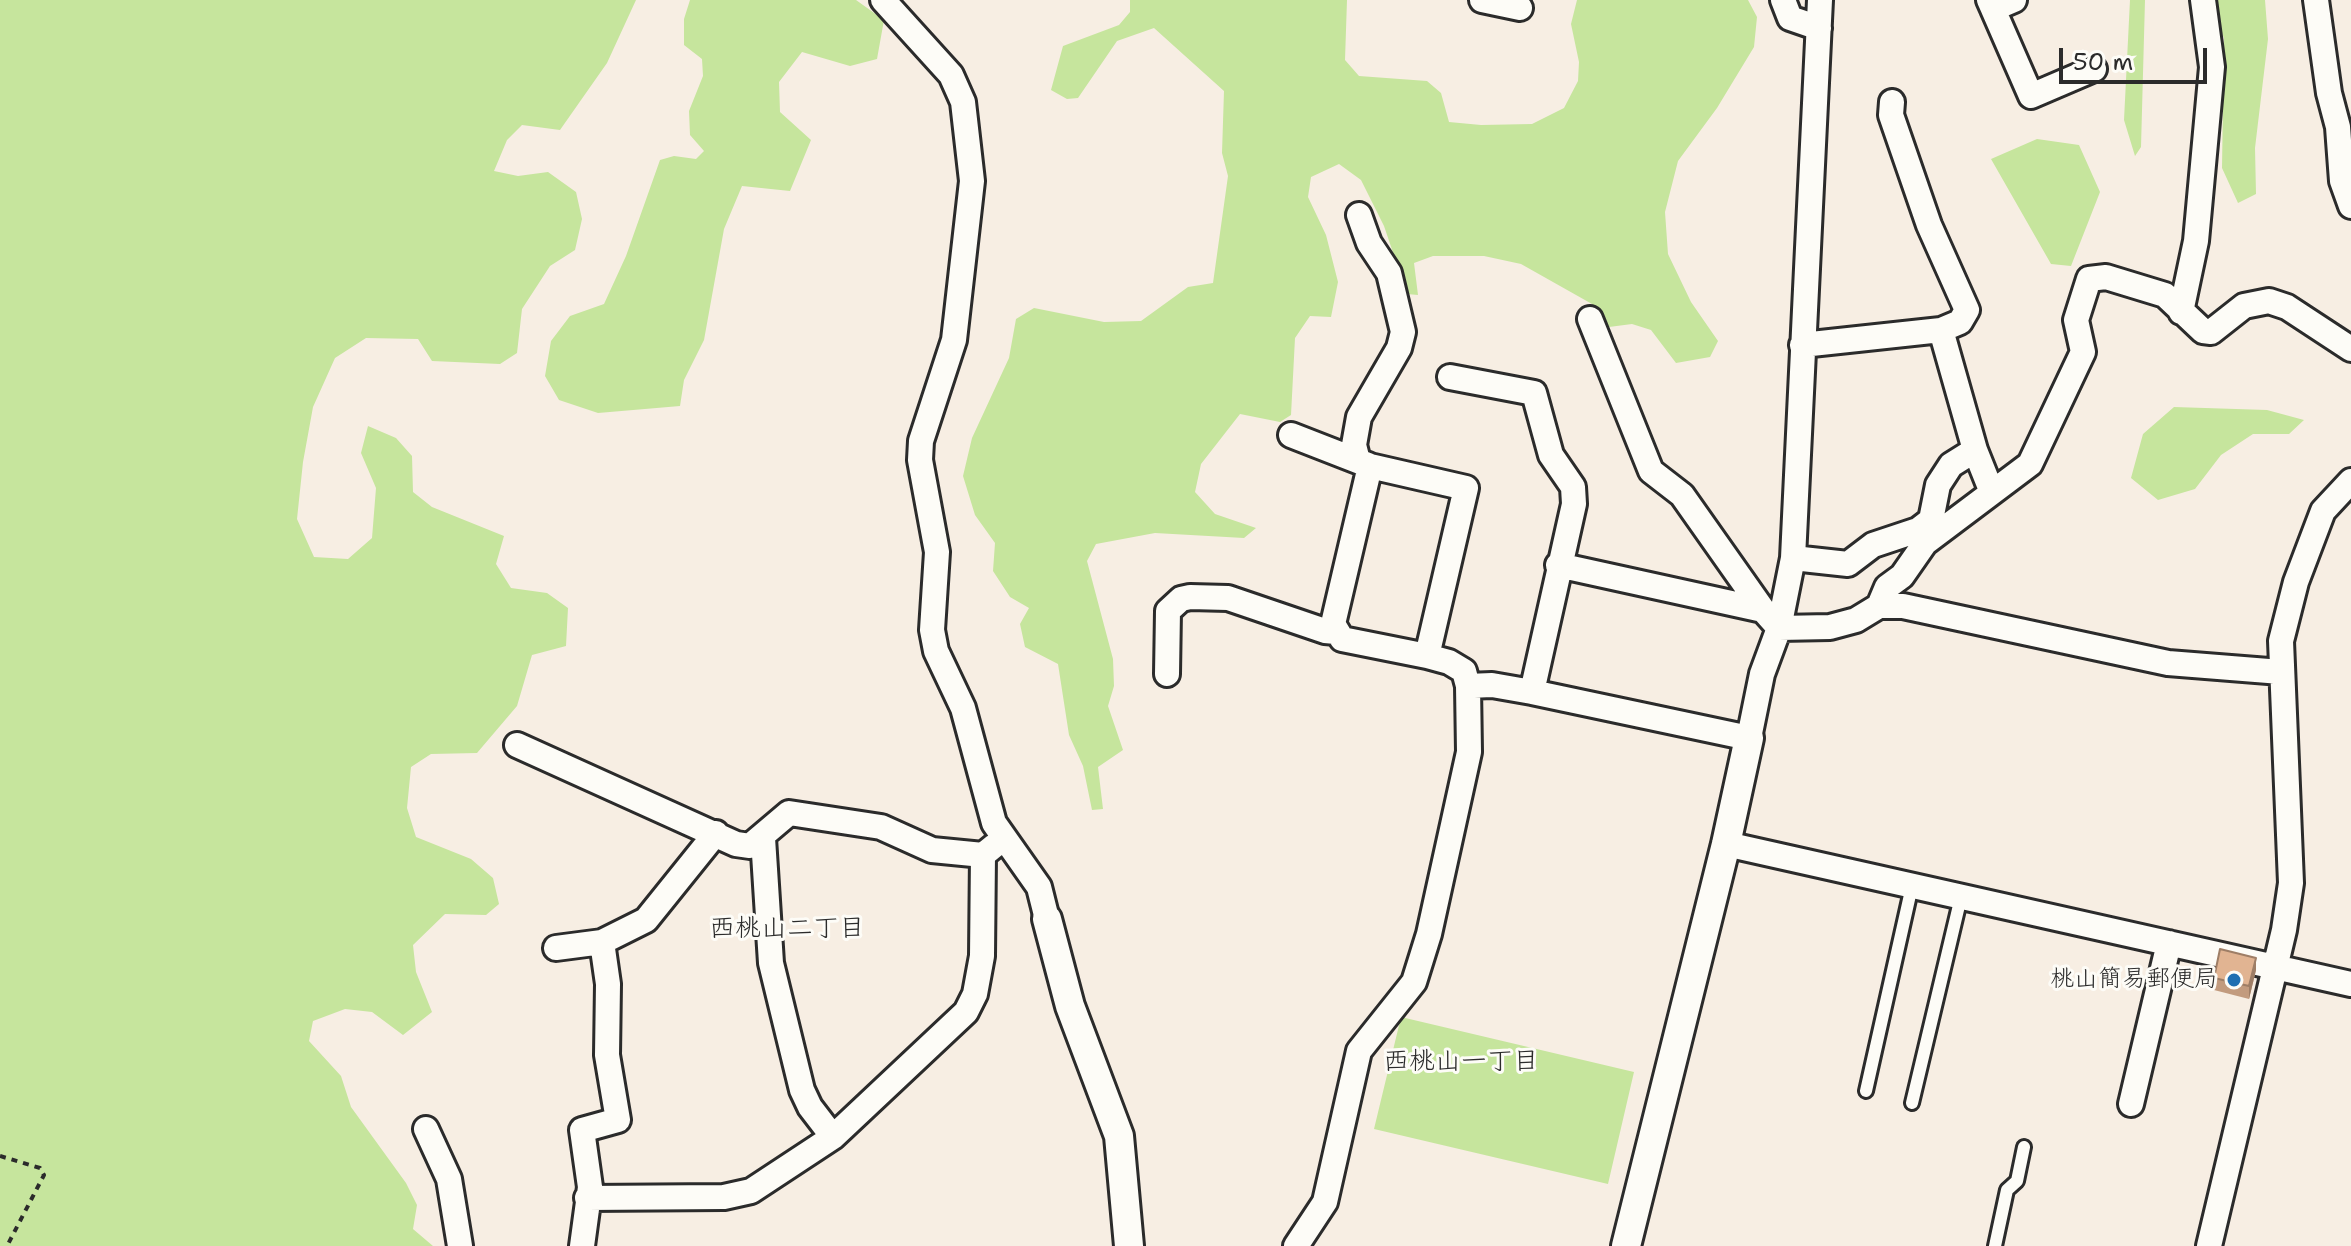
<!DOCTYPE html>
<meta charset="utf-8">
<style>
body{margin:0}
#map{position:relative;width:2351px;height:1246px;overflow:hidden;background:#f7eee3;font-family:"Shantell Sans",sans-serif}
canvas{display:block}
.scale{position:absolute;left:2059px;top:48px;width:148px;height:36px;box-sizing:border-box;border:4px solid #2b2b2b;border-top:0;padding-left:10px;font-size:24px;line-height:28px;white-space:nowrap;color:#2b2b2b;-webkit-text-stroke:6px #fdfcf7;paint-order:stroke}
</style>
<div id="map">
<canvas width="2351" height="1246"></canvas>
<div class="scale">50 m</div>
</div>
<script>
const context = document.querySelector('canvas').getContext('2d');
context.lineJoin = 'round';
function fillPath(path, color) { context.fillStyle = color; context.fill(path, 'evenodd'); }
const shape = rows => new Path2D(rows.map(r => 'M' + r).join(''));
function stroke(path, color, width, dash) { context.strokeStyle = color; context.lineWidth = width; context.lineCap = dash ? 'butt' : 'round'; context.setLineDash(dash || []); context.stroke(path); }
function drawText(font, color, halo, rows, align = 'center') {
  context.font = font + ' "Shantell Sans","Klee One",sans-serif'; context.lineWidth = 6; context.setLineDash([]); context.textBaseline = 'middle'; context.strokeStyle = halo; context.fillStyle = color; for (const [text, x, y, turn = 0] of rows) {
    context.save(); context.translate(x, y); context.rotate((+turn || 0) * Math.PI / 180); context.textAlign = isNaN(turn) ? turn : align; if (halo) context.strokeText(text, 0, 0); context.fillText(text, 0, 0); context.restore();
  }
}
fillPath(shape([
 [0,0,636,0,607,63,560,130,522,125,507,140,494,171,518,176,548,172,576,192,582,219,575,250,550,266,522,309,517,353,500,364,432,361,418,339,366,338,335,358,313,407,303,462,297,519,314,557,348,559,372,538,376,488,361,453,368,426,396,438,412,456,413,492,432,507,504,536,496,564,511,588,547,593,568,608,566,646,532,655,517,706,477,753,431,754,411,767,407,808,416,837,471,859,493,878,499,904,486,915,445,914,413,945,416,972,432,1012,403,1035,372,1012,345,1009,313,1021,309,1041,341,1076,351,1107,406,1183,417,1205,413,1229,433,1246,0,1246],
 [690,0,856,0,884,20,877,59,850,66,802,52,779,82,780,112,811,140,790,191,742,186,724,229,704,340,684,380,680,406,598,413,559,400,545,376,551,341,570,316,604,304,626,256,660,160,674,156,696,159,704,151,690,135,689,111,703,76,702,59,684,45,684,19],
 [1130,0,1347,0,1345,60,1359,76,1427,81,1441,93,1449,122,1481,125,1532,124,1564,108,1578,81,1579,62,1571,24,1577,0,1748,0,1757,17,1754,47,1717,108,1678,161,1665,212,1668,254,1691,302,1718,341,1710,357,1676,363,1651,330,1632,324,1609,327,1592,304,1521,264,1484,256,1433,256,1414,263,1418,295,1407,294,1384,226,1361,180,1339,164,1311,177,1308,197,1326,235,1338,282,1331,317,1310,316,1295,338,1291,415,1280,422,1240,414,1201,464,1195,492,1215,514,1256,528,1244,538,1155,533,1096,544,1087,561,1113,659,1114,686,1108,706,1123,750,1098,767,1103,809,1092,810,1083,766,1069,735,1058,664,1025,647,1020,624,1029,608,1010,597,993,571,995,543,975,515,963,476,972,438,1009,358,1016,319,1034,308,1104,322,1141,321,1188,287,1213,283,1228,176,1222,153,1224,91,1154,28,1117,41,1078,98,1067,99,1051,90,1063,46,1119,25,1130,12],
 [2130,0,2145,0,2141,147,2135,156,2124,120],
 [2209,0,2265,0,2268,39,2255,148,2256,194,2238,203,2222,168,2224,38],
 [2037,139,2079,145,2100,192,2071,266,2051,264,1991,159],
 [2174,407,2267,410,2304,420,2289,434,2253,434,2221,455,2195,489,2158,500,2131,478,2143,434],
 [1401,1017,1634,1072,1608,1184,1374,1129]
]), '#c6e59d');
const service = shape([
 [1866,1091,1912,886],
 [1912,1103,1961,897],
 [1995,1246,2007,1190,2017,1181,2024,1147]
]);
const minor = shape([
 [883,0,951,75,963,102,972,181,954,340,921,441,920,460,937,552,932,630,936,651,963,708,994,823,1039,887,1047,919],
 [1482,0,1520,8],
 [1783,0,1790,18,1819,28],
 [1989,0,1993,9,2014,0],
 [2316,0,2329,93,2338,127,2342,181,2351,206],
 [1993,9,2031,96,2094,69],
 [1892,102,1891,115,1929,225,1967,310,1960,322,1941,330],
 [2181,312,2196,241,2212,67,2203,0],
 [1590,319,1651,471,1682,495,1763,610],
 [1802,345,1941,330,1975,450,1991,490],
 [1450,377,1534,393,1551,455,1573,487,1574,504,1532,692],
 [1291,435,1368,465],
 [1358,461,1354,445,1359,417,1399,348,1403,332,1389,273,1369,243,1359,215],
 [1370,466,1466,488,1427,656,1342,639,1333,624,1370,466],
 [1793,558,1848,564,1873,545,1918,530,1931,520,1938,485,1951,465,1975,450],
 [1558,565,1763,610,1779,628,1830,627,1856,620,1879,606,1903,606,2168,663,2281,672],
 [1879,606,1887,587,1902,576,1925,543,2030,464,2083,352,2076,320,2089,279,2106,277,2165,295,2203,331,2211,332,2244,306,2269,301,2287,307,2351,349],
 [1427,656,1449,662,1464,671,1468,686,1492,685,1532,692,1749,738,1762,674,1779,628,1793,558,1820,0],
 [1167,674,1168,611,1181,599,1190,597,1228,598,1325,631,1336,632],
 [517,745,736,844,750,846,789,813,881,827,932,850,983,855,994,846],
 [763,838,771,963,802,1090,810,1107,833,1137],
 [1726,844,2351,984],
 [556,948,602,942,646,920,716,833],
 [2131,1104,2169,943],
 [426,1129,449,1179,460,1246],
 [587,1198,724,1197,751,1191,833,1137,966,1012,975,994,982,956,983,855],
 [582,1246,590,1187,582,1130,618,1120,607,1055,608,984,602,942],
 [1296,1246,1325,1202,1359,1051,1414,982,1429,934,1469,752,1468,686],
 [2209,1246,2284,930,2291,883,2281,641,2296,582,2323,511,2351,481]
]);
const tertiary = shape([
 [1047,919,1070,1006,1119,1136,1129,1246],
 [1626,1246,1726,844,1749,738]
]);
stroke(service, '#2b2b2b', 18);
stroke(minor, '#2b2b2b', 30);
stroke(tertiary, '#2b2b2b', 34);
stroke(shape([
 [0,1156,40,1168,44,1175,7,1246]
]), '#2b2b2b', 4, [6, 6]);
stroke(service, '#fdfcf7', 12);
stroke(minor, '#fdfcf7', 24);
stroke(tertiary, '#fdfcf7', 28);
fillPath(shape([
 [2256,970,2249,999,2214,990,2214,978]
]), '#c29b7e');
fillPath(shape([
 [2256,958,2256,970,2249,999,2249,986]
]), '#9e7e66');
const building = shape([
 [2220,949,2256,958,2249,986,2214,978,2220,949]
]);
fillPath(building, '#e1b492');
stroke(building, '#9e7e66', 2);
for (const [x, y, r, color] of [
 [2234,980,8,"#1f6fb2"]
]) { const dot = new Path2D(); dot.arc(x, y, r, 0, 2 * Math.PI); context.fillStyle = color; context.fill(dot); stroke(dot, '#fdfcf7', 3); }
drawText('24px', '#2b2b2b', '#fdfcf7', [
 ["桃山簡易郵便局",2218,980]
], 'right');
drawText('26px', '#2b2b2b', '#fdfcf7', [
 ["西桃山二丁目",787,929],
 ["西桃山一丁目",1461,1062]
]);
</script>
